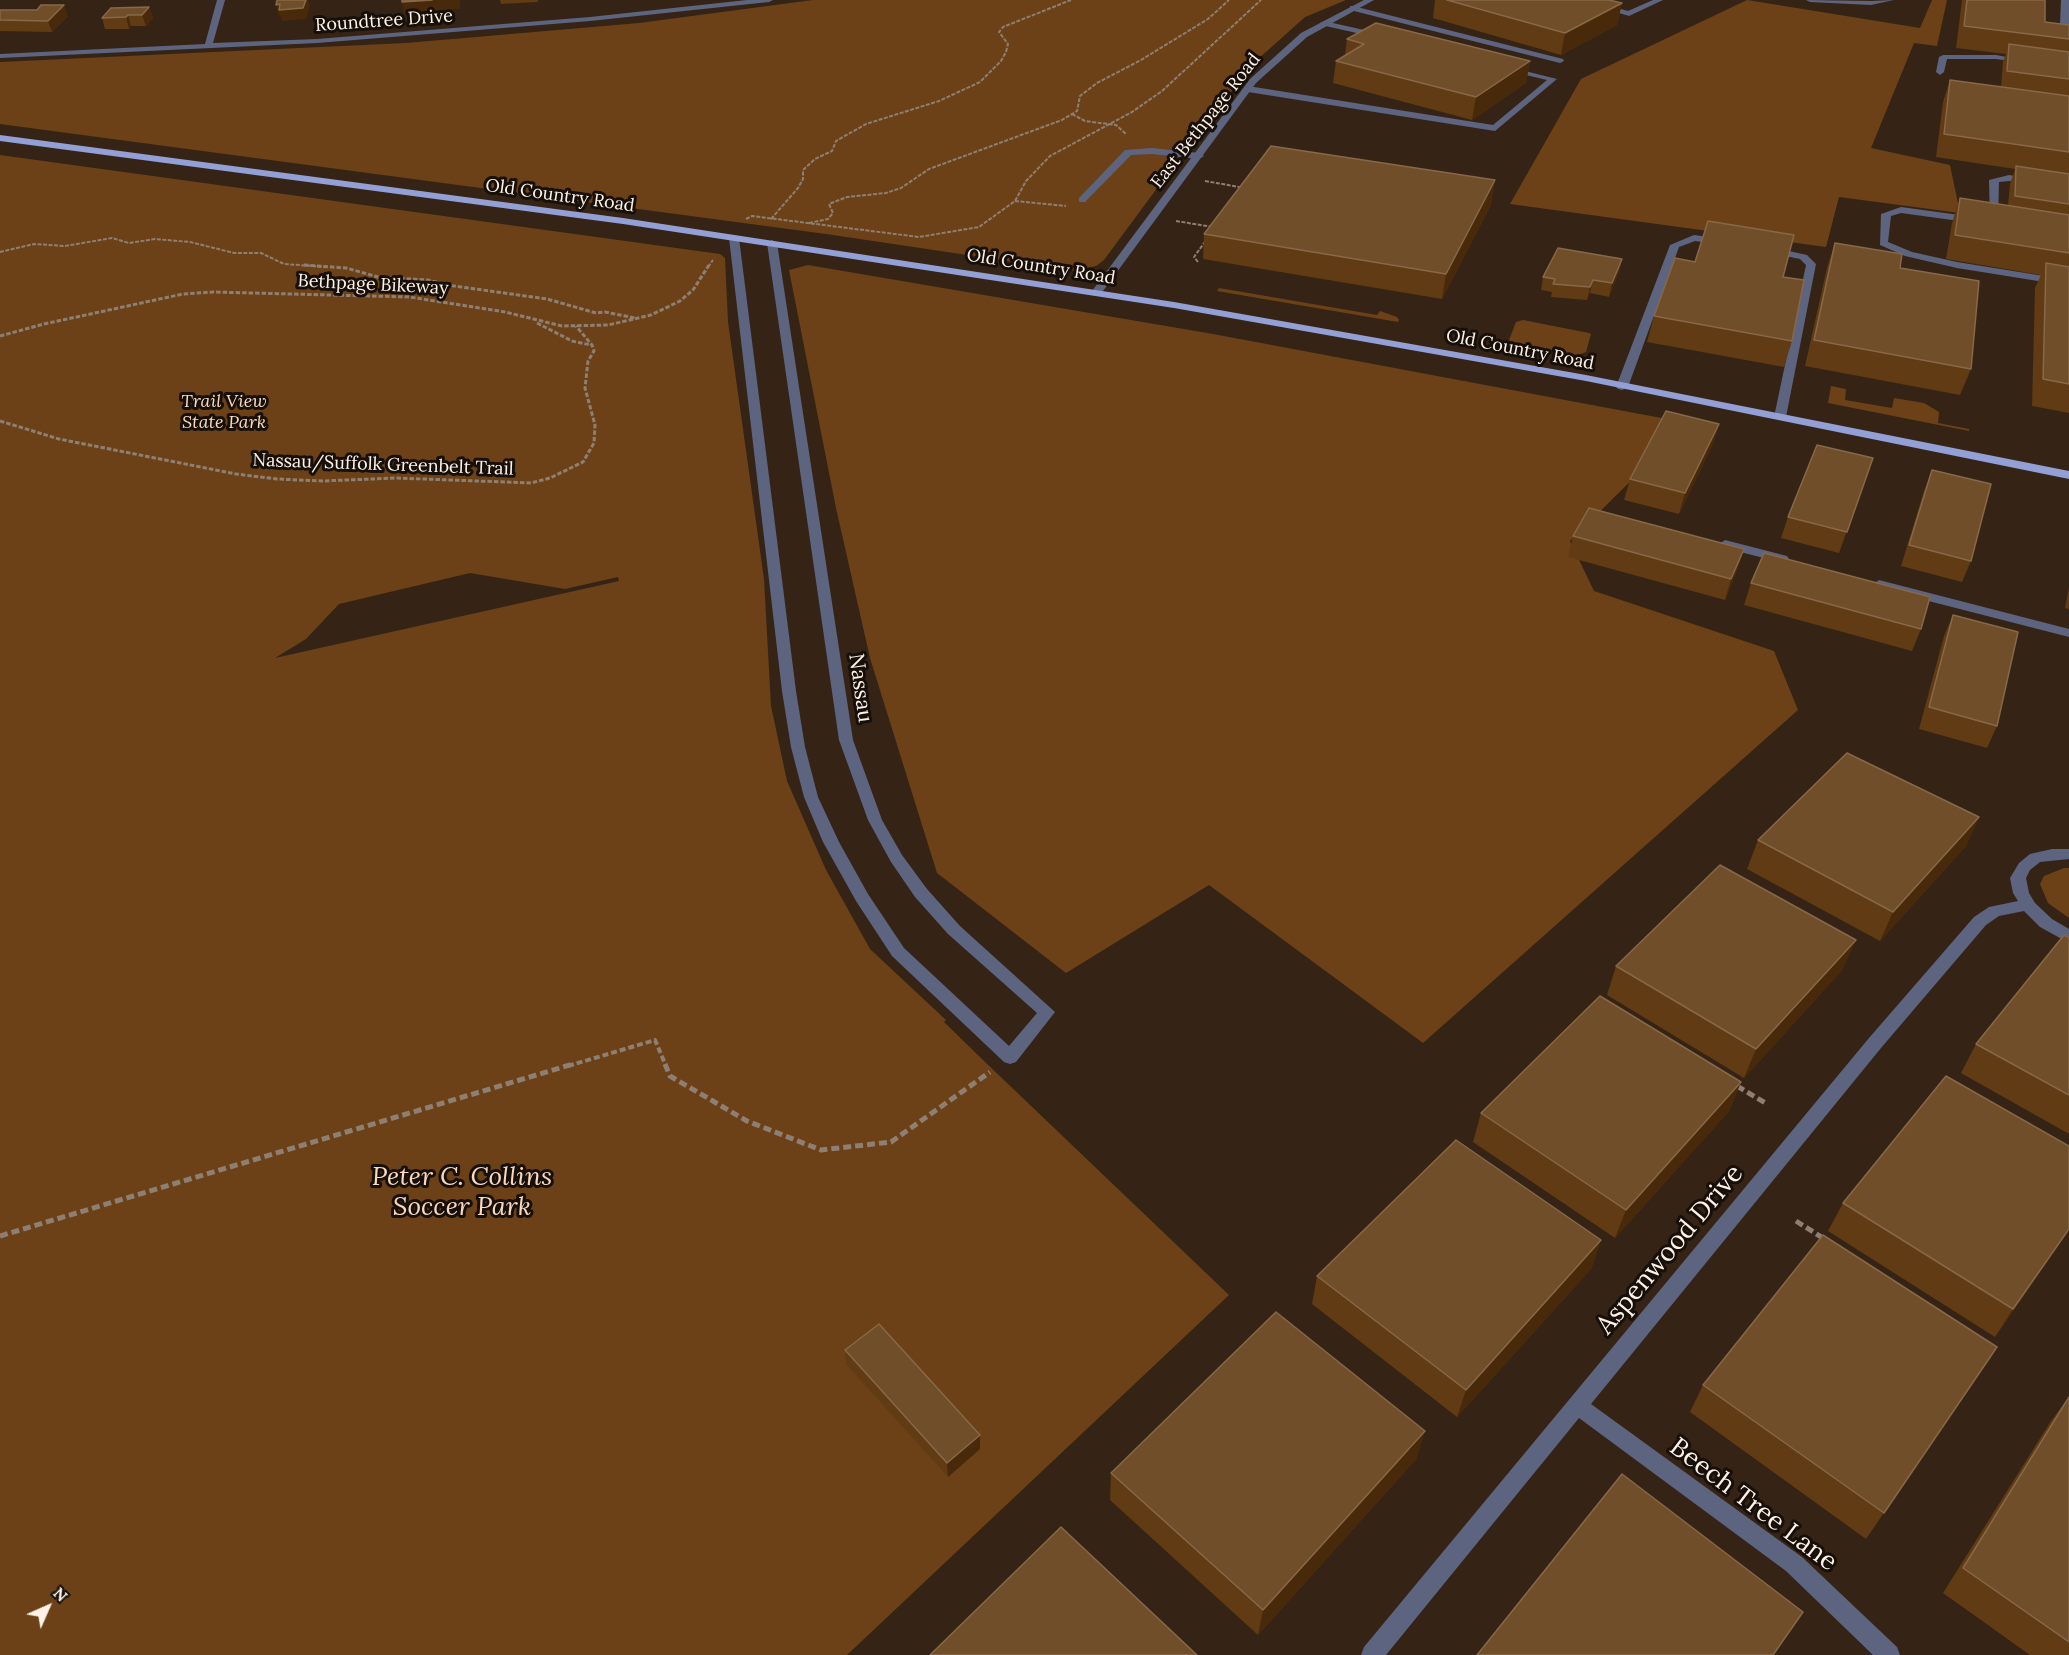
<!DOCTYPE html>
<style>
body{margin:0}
#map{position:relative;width:2069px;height:1655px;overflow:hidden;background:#352415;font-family:Lora,serif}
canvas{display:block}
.north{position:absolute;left:18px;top:1577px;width:60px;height:60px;-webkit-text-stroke:4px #170f09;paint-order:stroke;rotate:45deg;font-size:16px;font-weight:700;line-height:24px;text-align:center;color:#fef2e8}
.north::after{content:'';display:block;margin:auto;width:21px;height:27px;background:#fef2e8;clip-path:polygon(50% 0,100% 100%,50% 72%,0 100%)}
</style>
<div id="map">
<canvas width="2069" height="1655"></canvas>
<div class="north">N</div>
</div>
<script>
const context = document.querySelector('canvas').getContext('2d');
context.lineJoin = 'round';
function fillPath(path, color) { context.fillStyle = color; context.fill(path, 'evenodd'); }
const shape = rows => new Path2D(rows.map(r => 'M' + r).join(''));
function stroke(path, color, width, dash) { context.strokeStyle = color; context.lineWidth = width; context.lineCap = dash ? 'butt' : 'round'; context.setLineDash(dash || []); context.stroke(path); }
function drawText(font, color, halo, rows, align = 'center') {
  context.font = font + ' Lora,serif'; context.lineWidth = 6; context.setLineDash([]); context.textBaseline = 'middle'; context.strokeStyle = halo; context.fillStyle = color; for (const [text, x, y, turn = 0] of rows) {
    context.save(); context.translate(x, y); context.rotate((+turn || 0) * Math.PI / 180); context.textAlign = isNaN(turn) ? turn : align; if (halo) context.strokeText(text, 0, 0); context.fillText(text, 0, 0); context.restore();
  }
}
fillPath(shape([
 [813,0,1346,0,1305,17,1257,60,1203,126,1104,260,1096,266,1075,271,826,234,0,124,0,62,406,43,639,23],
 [1747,0,1920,28,1932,0,1947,0,1937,46,1914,43,1871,148,1950,165,1960,213,1839,197,1826,247,1510,204,1581,79],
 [0,155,720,254,725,258,728,322,764,579,771,706,787,781,826,870,870,949,946,1020,944,1022,983,1060,1229,1295,847,1655,0,1655],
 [470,573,565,589,618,577,619,581,275,658,306,639,339,604],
 [808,265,1213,334,1672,420,1656,456,1570,541,1594,591,1774,651,1798,710,1423,1043,1209,885,1066,973,937,873,870,658,836,508,789,270],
 [1219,288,1377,315,1380,311,1397,317,1399,320,1398,322,1217,291],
 [1523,320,1589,333,1591,334,1586,352,1578,355,1516,344,1509,340,1516,322],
 [1831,386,1846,389,1845,400,1892,408,1894,398,1924,403,1939,412,1938,423,1969,429,1969,431,1828,403],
 [2064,868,2069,868,2069,918,2048,903,2040,884,2044,876]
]), '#6c4117');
stroke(shape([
 [1072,114,1085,121,1116,125,1126,134],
 [1205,181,1245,188],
 [1015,201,1066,206],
 [746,219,752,216,919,237,979,227,1015,201,1026,181,1050,156,1132,112,1162,91,1261,0],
 [771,219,798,188,803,179,803,170,815,159,832,151,836,141,866,124,939,101,980,82,1001,61,1006,52,1008,44,999,32,1003,27,1071,0],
 [1176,221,1213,227],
 [809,223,828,219,833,213,829,204,847,197,886,193,901,188,929,169,1062,120,1077,111,1080,96,1097,83,1141,60,1208,19,1229,0],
 [0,252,34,244,65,246,112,238,129,243,155,239,190,242,234,253,261,253,284,264,327,267],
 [1198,262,1194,257,1207,239],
 [708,267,713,260]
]), '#8e7f73', 2, [4, 1.5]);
stroke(shape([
 [304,265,346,268,378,277,428,280,447,285,547,299,596,313,605,312,635,318],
 [537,323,572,341,591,345],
 [0,336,44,324,183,294,213,292,410,297,505,312,562,326,608,325,651,315,680,301,693,290,709,265],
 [0,421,59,439,236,474,277,479,322,481,397,478,531,483,550,478,583,462,594,443,595,425,585,388,588,361,594,351,592,345,576,326]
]), '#8e7f73', 3, [4.5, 2]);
stroke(shape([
 [568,1066,655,1040,666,1066]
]), '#8e7f73', 4, [6, 3]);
stroke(shape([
 [665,1064,670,1076,747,1121,821,1150,891,1142,990,1072],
 [1737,1086,1767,1104],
 [1796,1221,1826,1240],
 [0,1236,573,1064]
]), '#8e7f73', 5, [8, 4]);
fillPath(shape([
 [1577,0,1589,0,1628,11,1653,0,1663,0,1629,16,1577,0],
 [1806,0,1871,1,1894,0,1871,5,1810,2,1806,0],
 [2061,0,2069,0,2069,27,2060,24,2061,0],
 [1353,6,1563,59,1564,61,1560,63,1350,10,1350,6,1353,6],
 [1324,21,1382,34,1383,36,1379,38,1321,25,1320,23,1324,21],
 [1943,55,1996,55,2028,61,2024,63,1996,59,1947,59,1944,72,1940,75,1936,72,1939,57,1943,55],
 [1505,66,1557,79,1495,131,1248,92,1244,89,1248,86,1493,125,1547,80,1505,70,1505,66],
 [1152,148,1199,153,1204,156,1199,159,1152,154,1131,155,1085,202,1079,202,1079,198,1125,150,1152,148],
 [2009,175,2069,184,2069,190,2009,181,1999,182,1998,221,1990,223,1989,180,2009,175],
 [1901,207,1974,217,1979,220,1974,223,1901,213,1891,216,1888,242,1912,252,1957,262,2069,280,2069,286,1957,268,1905,256,1880,245,1881,214,1901,207],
 [734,235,739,238,796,691,805,747,818,797,839,842,868,894,904,948,1009,1046,1037,1013,948,934,915,897,891,862,868,820,839,740,767,243,772,240,777,243,853,740,882,820,902,855,927,889,960,926,1055,1012,1016,1062,1010,1064,1004,1062,892,956,856,901,823,842,804,797,791,747,782,691,729,238,734,235],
 [1694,235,1723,239,1728,242,1723,245,1695,241,1679,247,1628,387,1622,390,1618,389,1616,387,1670,245,1694,235],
 [1770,247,1807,255,1816,264,1786,417,1780,420,1774,417,1806,265,1800,259,1766,252,1766,248,1770,247]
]), '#5d647f');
fillPath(shape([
 [217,0,225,0,213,43,317,39,590,17,747,0,773,0,769,2,590,21,317,43,0,58,0,54,205,44,217,0],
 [1364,0,1374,0,1307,37,1256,83,1100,295,1092,295,1092,291,1250,79,1301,33,1364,0],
 [1725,540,1787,556,1789,559,1783,563,1721,547,1719,544,1725,540],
 [1879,580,2069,629,2069,637,1874,587,1873,584,1879,580],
 [2052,849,2069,849,2069,859,2040,862,2030,870,2026,878,2029,893,2035,903,2052,919,2069,929,2069,943,2040,927,2024,911,1999,916,1986,925,1881,1048,1591,1404,1802,1557,1897,1647,1900,1655,1873,1655,1786,1571,1579,1418,1386,1655,1361,1655,1364,1647,1869,1038,1974,917,1989,907,2018,901,2013,893,2010,878,2019,863,2030,854,2052,849]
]), '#5d647f');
fillPath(shape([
 [0,135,623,218,1174,302,1586,375,2069,471,2069,479,1586,381,1174,308,623,224,0,141,0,135]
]), '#92a0d6');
fillPath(shape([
 [500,0,538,0,538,2,501,4],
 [1435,0,1609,0,1622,3,1617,25,1561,55,1433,18],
 [1962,0,2045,0,2045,22,2069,25,2069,413,2032,406,2035,288,2041,275,1946,259,1952,223,1960,198,2008,206,2010,184,2015,169,1936,157,1943,102,1950,80,2001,87,2003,61,2006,54,1956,48],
 [149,7,153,18,146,26,131,26,129,29,105,29,102,18],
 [0,10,68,16,52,32,0,31],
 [1347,39,1530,61,1526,83,1472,120,1333,83,1336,61,1345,55],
 [1491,205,1442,299,1203,259,1204,234],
 [1835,243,1971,369,1960,395,1805,366,1827,268],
 [1622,259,1619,272,1609,297,1590,293,1587,300,1551,297,1552,292,1541,290,1543,277],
 [1783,277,1792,341,1784,367,1647,342,1654,316],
 [1719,424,1713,444,1679,514,1624,500,1630,479],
 [1873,458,1839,553,1781,538,1788,517],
 [1932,470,1971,561,1962,582,1901,566,1924,491],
 [1573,536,1744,549,1737,570,1725,600,1568,557],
 [1751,583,1921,629,1912,651,1744,605],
 [2069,587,2069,609,2065,608],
 [1953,615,1997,726,1987,748,1919,729,1944,636],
 [1979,817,1966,846,1880,941,1747,869,1758,840],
 [2069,938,2069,1134,1961,1073,1976,1044],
 [1616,966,1843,969,1744,1078,1607,995],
 [1741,1082,1729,1111,1615,1238,1473,1142,1481,1113],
 [1843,1203,2069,1230,1995,1337,1828,1231],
 [1601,1240,1591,1269,1457,1417,1312,1304,1317,1276],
 [1997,1347,1866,1539,1690,1412,1703,1385],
 [845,1350,980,1449,948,1477,846,1364],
 [2069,1397,2069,1655,2030,1655,1943,1593,2051,1421],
 [1417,1458,1258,1635,1110,1500,1111,1473]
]), '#603b13');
fillPath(shape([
 [308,0,310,6,306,19,282,21,280,16,279,16,276,5],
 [427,0,460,0,460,9,404,13,402,2],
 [1622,3,1617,25,1561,55,1565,33],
 [64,5,68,16,52,32,48,21],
 [149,7,153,18,146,26,142,15],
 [128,15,131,26,129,29,126,17],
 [1530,61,1526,83,1472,120,1476,97],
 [1495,180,1491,205,1442,299,1446,274],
 [1622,259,1619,272,1609,297,1612,283],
 [1593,280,1590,293,1587,300,1590,287],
 [1719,424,1713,444,1679,514,1685,493],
 [1744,549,1737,570,1725,600,1731,579],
 [1979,817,1966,846,1880,941,1893,912],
 [1856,940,1843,969,1744,1078,1756,1049],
 [1741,1082,1729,1111,1615,1238,1626,1210],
 [2069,1229,2069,1230,1995,1337,2013,1309],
 [1601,1240,1591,1269,1457,1417,1466,1390],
 [1425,1431,1417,1458,1258,1635,1263,1610],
 [980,1435,980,1449,948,1477,947,1463]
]), '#48290a');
const building = shape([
 [277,0,306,0,303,8,279,10,280,4,276,5,277,0],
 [402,0,432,0,402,2,402,0],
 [1447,0,1609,0,1622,3,1565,33,1447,0],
 [1967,0,2045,0,2045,22,2069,25,2069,39,1964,26,1967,0],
 [41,5,64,5,48,21,0,20,0,10,37,10,41,5],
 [149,7,142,15,128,15,126,17,102,18,111,8,149,7],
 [1376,23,1530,61,1476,97,1336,61,1364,44,1347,39,1376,23],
 [2009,44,2069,52,2069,79,2007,71,2009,44],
 [1950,80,2069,96,2069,152,1944,134,1950,80],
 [1271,146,1495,180,1446,274,1204,234,1271,146],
 [2016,166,2069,174,2069,204,2015,196,2016,166],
 [1960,198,2069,215,2069,253,1955,235,1960,198],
 [1708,221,1794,235,1783,277,1804,280,1792,341,1654,316,1675,258,1695,262,1708,221],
 [1835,243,1902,254,1900,268,1979,281,1971,369,1814,340,1835,243],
 [1558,248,1622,259,1612,283,1593,280,1590,287,1553,284,1555,279,1543,277,1558,248],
 [2046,263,2069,267,2069,384,2043,379,2046,263],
 [1666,411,1719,424,1685,493,1630,479,1666,411],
 [1817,445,1873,458,1847,532,1788,517,1817,445],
 [1932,470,1991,484,1971,561,1909,545,1932,470],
 [1589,508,1744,549,1731,579,1573,536,1589,508],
 [1764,553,1930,597,1921,629,1751,583,1764,553],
 [1953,615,2018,632,1997,726,1929,707,1953,615],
 [1847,753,1979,817,1893,912,1758,840,1847,753],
 [1720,865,1856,940,1756,1049,1616,966,1720,865],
 [2064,935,2069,938,2069,1095,1976,1044,2064,935],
 [1600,996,1741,1082,1626,1210,1481,1113,1600,996],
 [1946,1076,2069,1146,2069,1229,2013,1309,1843,1203,1946,1076],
 [1456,1140,1601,1240,1466,1390,1317,1276,1456,1140],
 [1823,1235,1997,1347,1884,1513,1703,1385,1823,1235],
 [1276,1312,1425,1431,1263,1610,1111,1473,1276,1312],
 [879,1324,980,1435,947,1463,845,1350,879,1324],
 [2069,1397,2069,1642,1963,1568,2069,1397],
 [1622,1474,1803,1612,1773,1655,1477,1655,1622,1474],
 [1061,1527,1197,1655,930,1655,1061,1527]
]);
fillPath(building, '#714e2a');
stroke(building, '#876848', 1.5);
drawText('18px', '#fef2e8', '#170f09', [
 ["Roundtree Drive",384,21,-4],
 ["East Bethpage Road",1206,121,-52],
 ["Old Country Road",560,196,8],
 ["Old Country Road",1041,267,9],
 ["Bethpage Bikeway",373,285,3],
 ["Old Country Road",1520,350,11],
 ["Nassau/Suffolk Greenbelt Trail",383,465,2]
]);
drawText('italic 18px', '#f9d8be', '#170f09', [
 ["Trail View",224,402],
 ["State Park",224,423]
]);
drawText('21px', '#fef2e8', '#170f09', [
 ["Nassau",860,688,82]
]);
drawText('italic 26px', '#f9d8be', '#170f09', [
 ["Peter C. Collins",462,1178],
 ["Soccer Park",462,1208]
]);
drawText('26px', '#fef2e8', '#170f09', [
 ["Aspenwood Drive",1670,1250,-50],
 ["Beech Tree Lane",1753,1505,37]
]);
</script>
